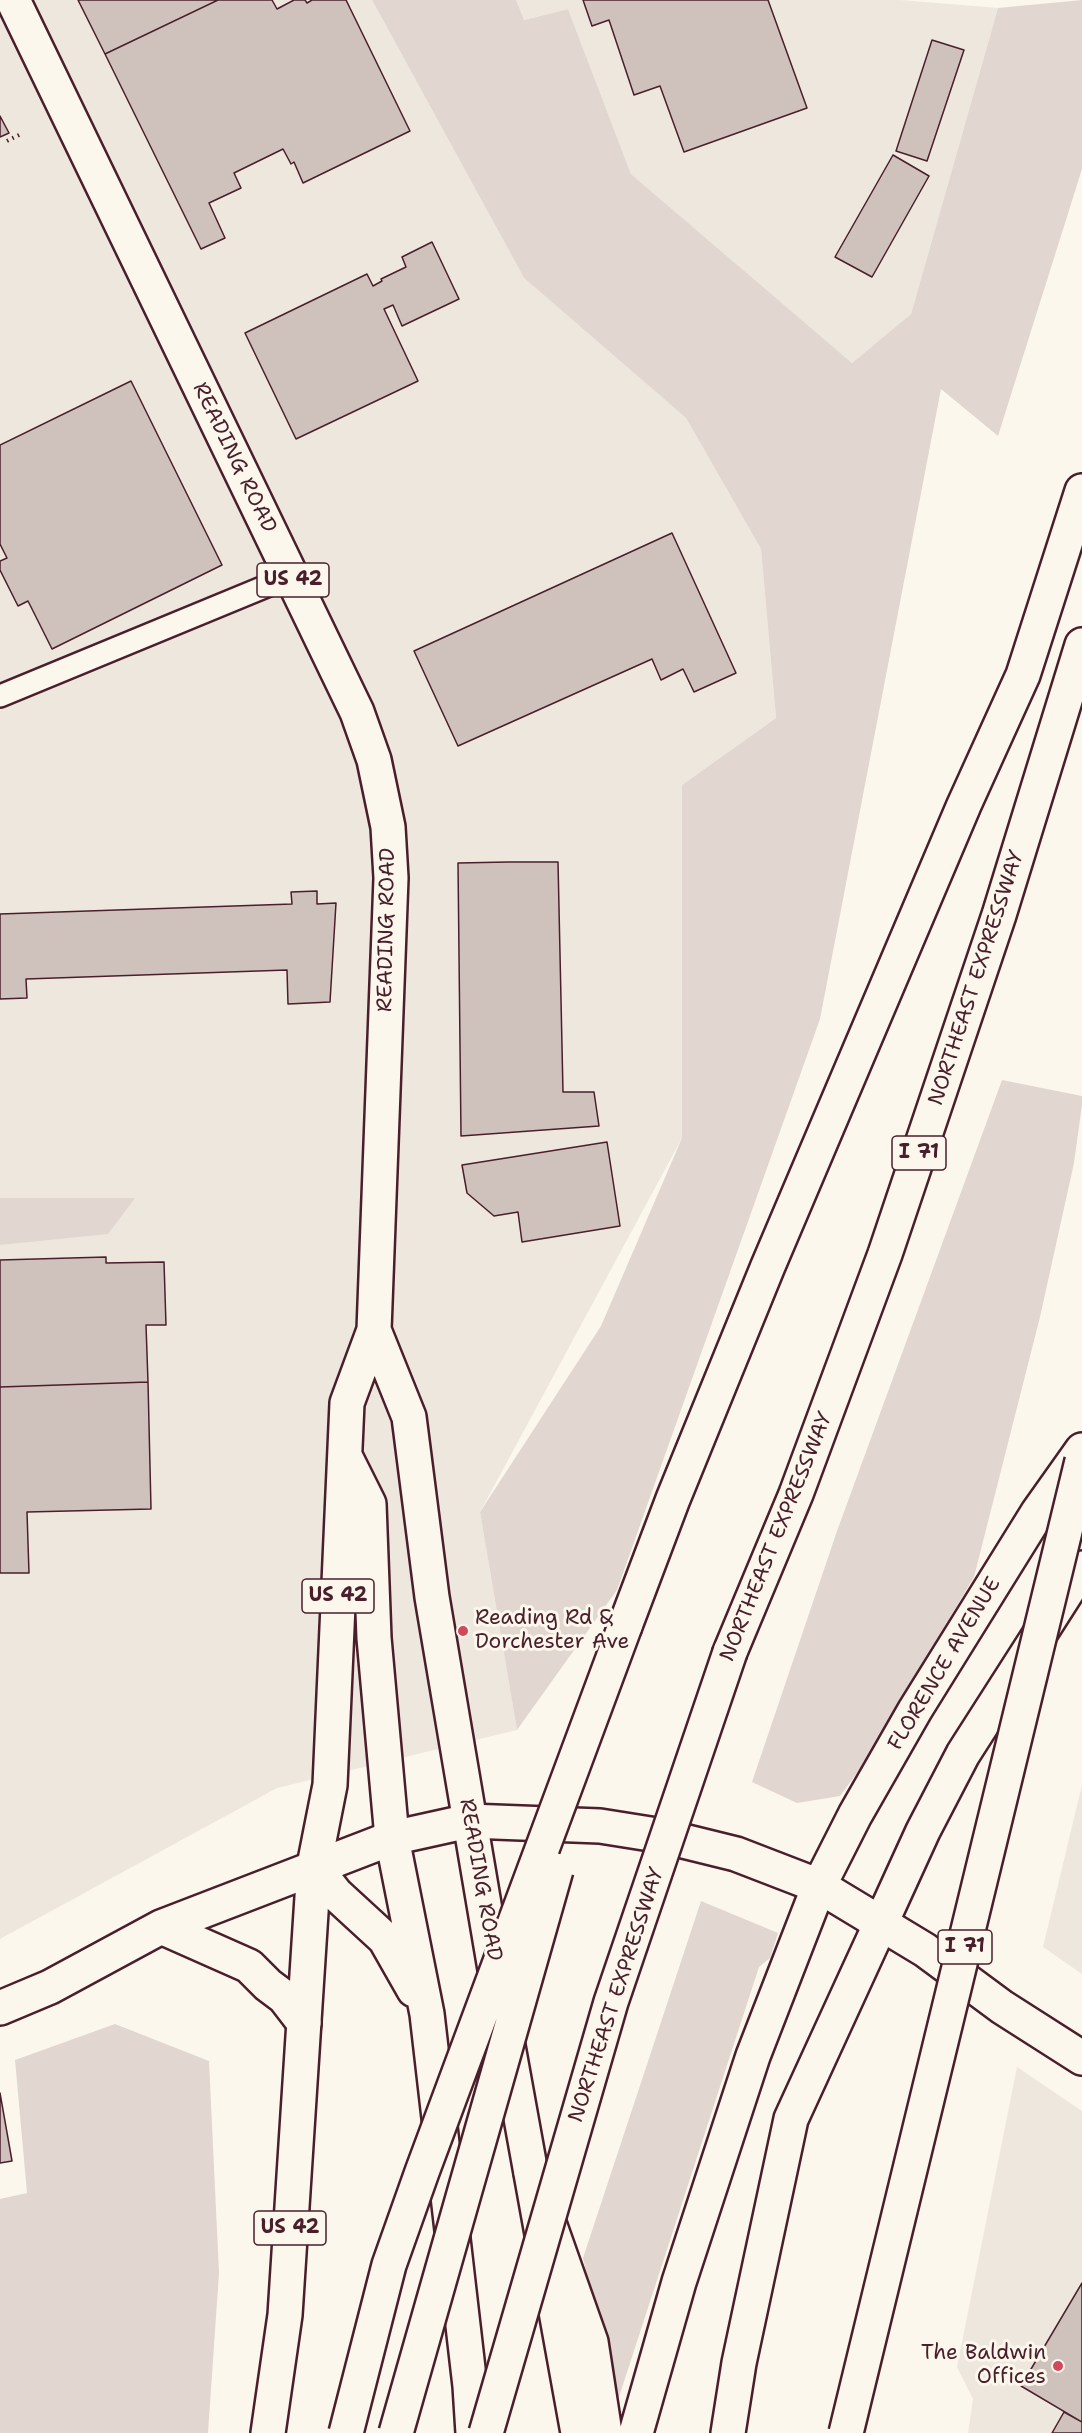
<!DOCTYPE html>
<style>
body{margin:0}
canvas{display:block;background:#fbf7ec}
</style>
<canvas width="1082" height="2433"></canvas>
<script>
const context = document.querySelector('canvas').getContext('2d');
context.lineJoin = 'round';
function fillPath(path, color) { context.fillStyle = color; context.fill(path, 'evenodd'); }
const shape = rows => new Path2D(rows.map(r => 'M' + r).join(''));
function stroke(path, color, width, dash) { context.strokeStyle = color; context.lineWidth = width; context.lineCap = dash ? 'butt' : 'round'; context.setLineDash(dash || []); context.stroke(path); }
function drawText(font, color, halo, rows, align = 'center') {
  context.font = font + ' "Shantell Sans",sans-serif'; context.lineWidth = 6; context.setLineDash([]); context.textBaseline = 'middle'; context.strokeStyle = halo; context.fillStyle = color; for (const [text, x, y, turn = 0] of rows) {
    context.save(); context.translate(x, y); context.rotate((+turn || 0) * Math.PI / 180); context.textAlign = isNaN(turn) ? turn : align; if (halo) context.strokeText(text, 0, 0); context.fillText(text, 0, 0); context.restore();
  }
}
fillPath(shape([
 [0,0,372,0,524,278,686,418,761,549,776,718,682,785,682,1138,480,1512,517,1730,277,1788,0,1939],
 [516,0,900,0,998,8,911,314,852,363,631,174,568,9,523,20],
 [1082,1785,1082,1974,1043,1947],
 [1017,2067,1082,2111,1082,2433,968,2433,973,2399,957,2367]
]), '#eee7de');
fillPath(shape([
 [372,0,516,0,524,20,568,9,631,174,852,363,911,314,998,8,1082,0,1082,169,998,436,941,389,820,1019,617,1590,517,1730,480,1512,601,1326,682,1138,682,785,776,718,761,549,686,418,524,278],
 [1002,1080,1082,1096,1082,1105,1074,1163,1040,1317,974,1577,860,1769,840,1796,797,1803,752,1782,837,1531],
 [0,1198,135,1198,108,1234,0,1245],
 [701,1901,778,1933,770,1958,759,1967,617,2403,583,2258],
 [115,2024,209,2061,219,2273,208,2433,0,2433,0,2199,27,2193,15,2060]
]), '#e2d7d0');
const building = shape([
 [78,0,218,0,105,54,78,0],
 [218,0,272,0,277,9,294,0,305,0,307,3,312,0,346,0,410,131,303,183,294,162,291,164,283,149,234,173,241,188,209,203,225,238,201,249,105,54,218,0],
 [583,0,768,0,807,108,684,152,660,86,634,95,609,20,592,26,583,0],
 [932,40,964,50,927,161,896,151,932,40],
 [0,116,9,133,0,137,0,116],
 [893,155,929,176,872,277,835,257,893,155],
 [432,242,459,299,402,326,393,305,384,309,418,381,296,439,245,333,367,274,373,286,382,281,381,279,406,267,402,257,432,242],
 [131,381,222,565,52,649,28,601,18,606,0,570,0,561,7,558,0,544,0,445,131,381],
 [672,533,736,673,694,692,683,669,661,680,652,659,458,746,414,651,672,533],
 [508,862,558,862,563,1092,594,1092,599,1126,461,1136,458,863,508,862],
 [317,891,317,904,336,903,330,1002,288,1004,287,970,26,979,27,998,0,999,0,914,292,904,291,892,317,891],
 [607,1142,620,1226,522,1242,518,1212,494,1216,467,1193,462,1165,607,1142],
 [106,1257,106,1263,164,1262,166,1325,146,1325,148,1382,0,1387,0,1260,106,1257],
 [148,1382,151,1509,27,1512,29,1573,0,1573,0,1387,148,1382],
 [0,2093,12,2161,0,2163,0,2093],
 [1082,2283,1082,2422,1021,2386,1082,2283],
 [1064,2412,1082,2422,1082,2433,1052,2433,1064,2412]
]);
fillPath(building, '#cfc2bc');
stroke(building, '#4a1f2b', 1.5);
const lane = shape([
 [0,696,291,576]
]);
const secondary = shape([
 [819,1886,855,1815,915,1710,1038,1512,1082,1450],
 [881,1923,923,1831,963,1754,1082,1568],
 [161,1927,249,1966,268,1985,284,1997,304,2023],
 [0,2008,50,1987,161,1927,392,1838,469,1821,600,1826,663,1836,736,1854,819,1886,925,1950,1002,2007,1082,2058]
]);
const primary = shape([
 [13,0,357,712,374,760,388,827,391,878,374,1330,347,1403,330,1785,314,1866,285,2315,268,2433],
 [374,1330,409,1417,432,1597,498,1987],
 [345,1456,369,1504,374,1638,392,1838],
 [506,2035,578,2433]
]);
const highway = shape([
 [625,1626,673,1499,768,1266,964,805,1023,675,1082,491],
 [730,1652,796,1494,885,1254,999,915,1082,645],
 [392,1838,427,2014,470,2386,473,2433],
 [314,1866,336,1894,385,1939,414,1990],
 [531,2172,591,2342,605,2433],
 [636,2433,679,2282,753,2056,819,1886],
 [728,2433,739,2363,791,2119,881,1923]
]);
stroke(lane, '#4a1f2b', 26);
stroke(secondary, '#4a1f2b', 38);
stroke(primary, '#4a1f2b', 38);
stroke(highway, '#4a1f2b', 38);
stroke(shape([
 [7,141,23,133]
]), '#4a1f2b', 4, [1.5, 4.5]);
stroke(lane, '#fbf7ec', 21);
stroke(secondary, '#fbf7ec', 33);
stroke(primary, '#fbf7ec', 33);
stroke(highway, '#fbf7ec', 33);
const highwayBridge = shape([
 [346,2433,389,2265,422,2172,625,1626],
 [396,2433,556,1870],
 [486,2433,611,2002,730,1652],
 [846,2433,1082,1461]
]);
stroke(highwayBridge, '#4a1f2b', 38, []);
stroke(highwayBridge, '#fbf7ec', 33);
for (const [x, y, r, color] of [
 [463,1631,6,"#d1495b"],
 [1058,2366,6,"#d1495b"]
]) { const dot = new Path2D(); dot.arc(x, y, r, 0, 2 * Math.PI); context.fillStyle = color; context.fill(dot); stroke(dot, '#fbf7ec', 2); }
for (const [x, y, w] of [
 [293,580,72],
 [919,1153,54],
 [338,1596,72],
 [965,1947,54],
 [290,2228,72]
]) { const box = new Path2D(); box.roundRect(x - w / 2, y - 17, w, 34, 4.5); context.fillStyle = '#fbf7ec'; context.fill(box); stroke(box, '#4a1f2b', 1.5); }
drawText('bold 20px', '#4a1f2b', null, [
 ["US 42",293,580],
 ["I 71",919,1153],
 ["US 42",338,1596],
 ["I 71",965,1947],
 ["US 42",290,2228]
]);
drawText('21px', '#4a1f2b', '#fbf7ec', [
 ["READING ROAD",234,458,64],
 ["READING ROAD",387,930,-89],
 ["NORTHEAST EXPRESSWAY",977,978,-72],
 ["NORTHEAST EXPRESSWAY",777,1537,-68],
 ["FLORENCE AVENUE",945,1664,-59],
 ["READING ROAD",480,1880,80],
 ["NORTHEAST EXPRESSWAY",617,1995,-72]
]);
drawText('21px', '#4a1f2b', '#fbf7ec', [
 ["Reading Rd &",475,1619],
 ["Dorchester Ave",475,1643],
 ["The Baldwin",1046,2354,"right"],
 ["Offices",1046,2378,"right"]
], 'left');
</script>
